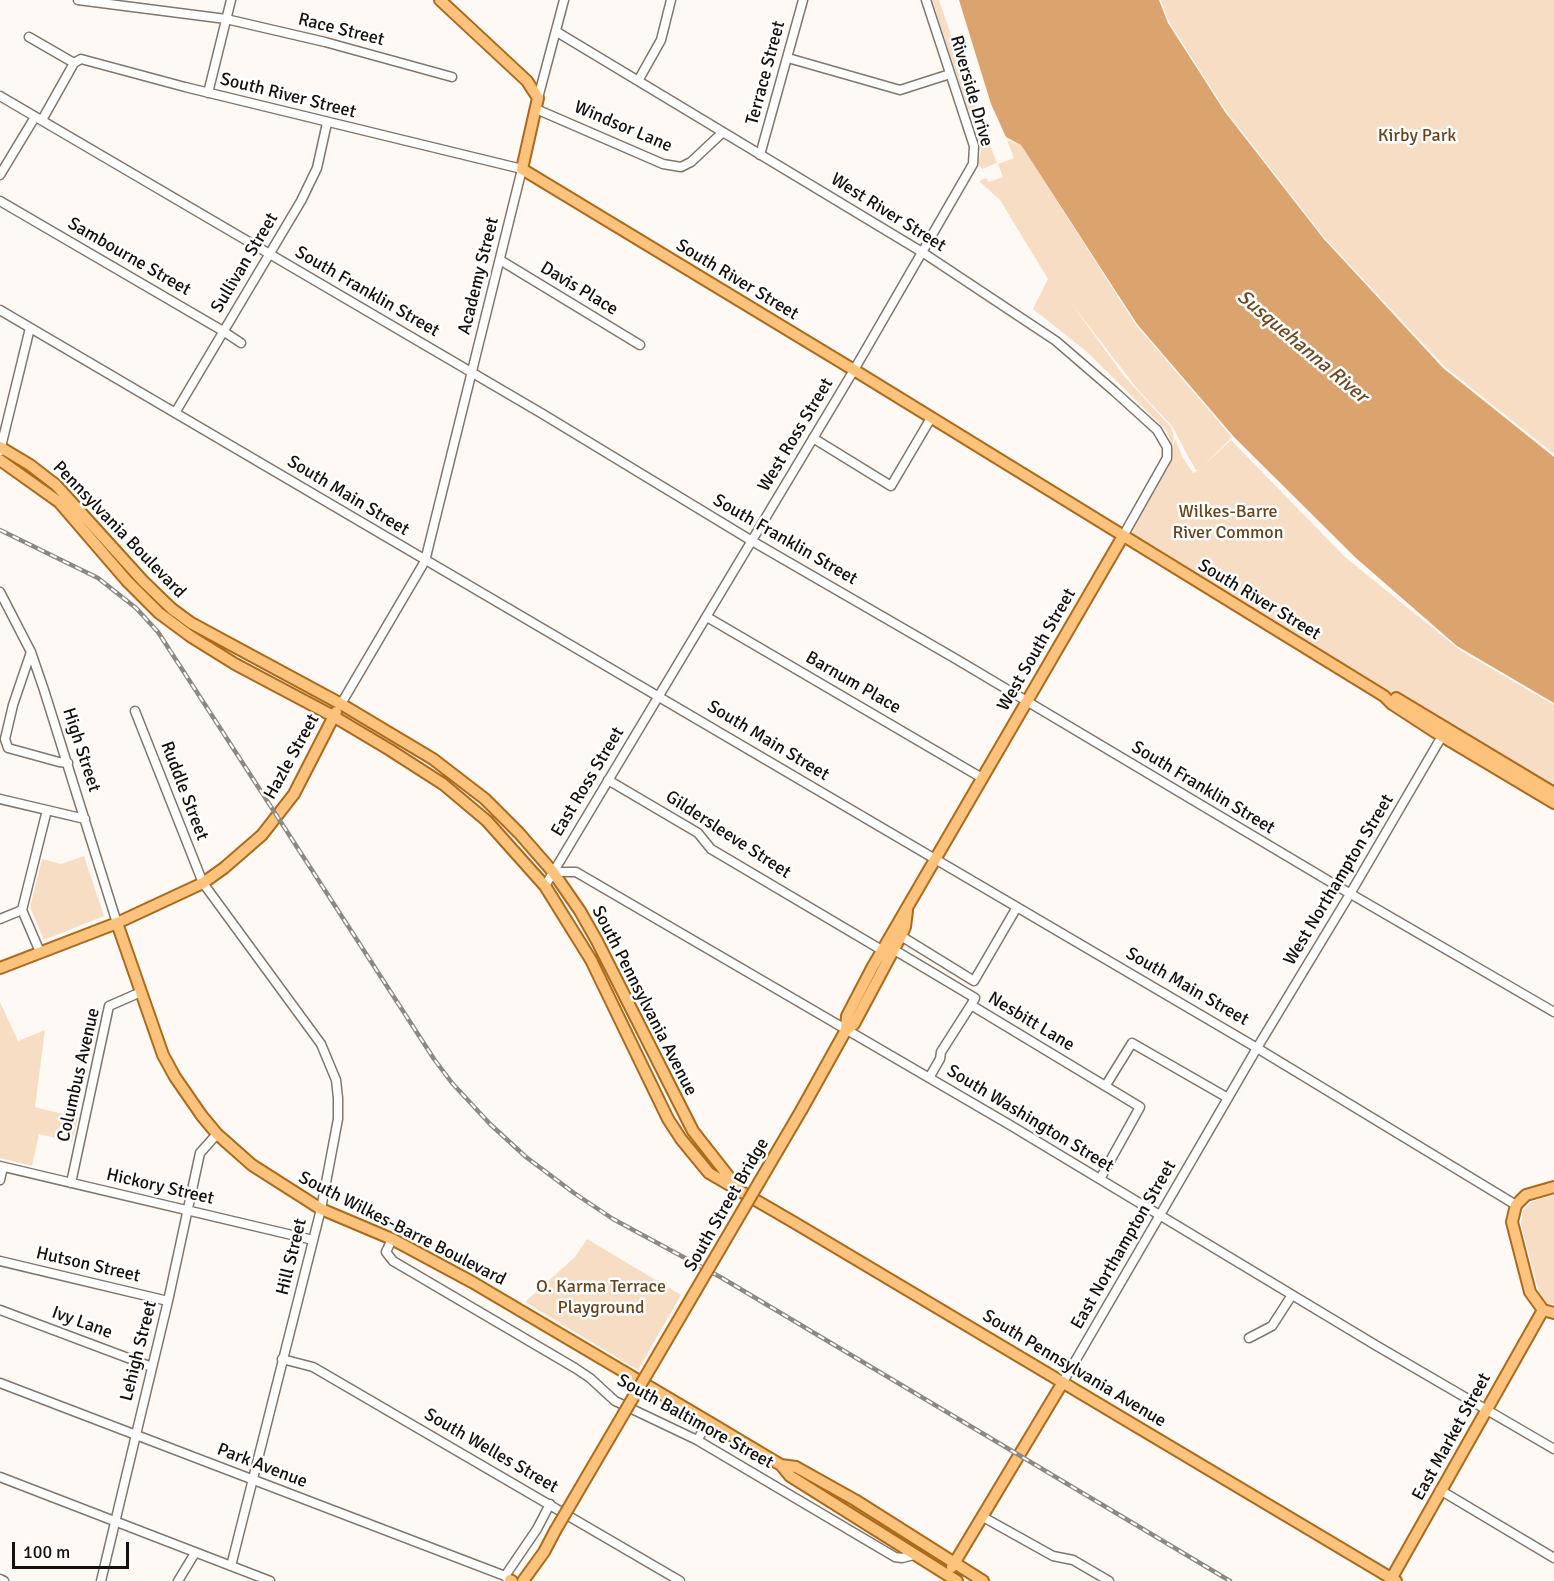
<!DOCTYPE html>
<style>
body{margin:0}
#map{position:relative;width:1554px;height:1581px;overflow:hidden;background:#fef9f4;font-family:Signika,sans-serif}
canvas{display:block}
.scale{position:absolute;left:12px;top:1542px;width:117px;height:27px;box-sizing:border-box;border:3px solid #15100d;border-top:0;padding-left:8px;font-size:18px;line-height:21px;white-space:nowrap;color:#15100d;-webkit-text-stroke:4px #fff;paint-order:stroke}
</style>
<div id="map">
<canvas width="1554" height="1581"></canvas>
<div class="scale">100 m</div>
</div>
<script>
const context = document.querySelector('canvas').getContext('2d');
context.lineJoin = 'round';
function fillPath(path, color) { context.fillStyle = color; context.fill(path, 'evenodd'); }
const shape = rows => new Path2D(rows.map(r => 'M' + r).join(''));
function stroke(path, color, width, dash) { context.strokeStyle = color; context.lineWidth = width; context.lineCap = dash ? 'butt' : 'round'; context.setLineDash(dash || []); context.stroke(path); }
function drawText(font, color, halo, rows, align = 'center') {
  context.font = font + ' Signika,sans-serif'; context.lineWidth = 5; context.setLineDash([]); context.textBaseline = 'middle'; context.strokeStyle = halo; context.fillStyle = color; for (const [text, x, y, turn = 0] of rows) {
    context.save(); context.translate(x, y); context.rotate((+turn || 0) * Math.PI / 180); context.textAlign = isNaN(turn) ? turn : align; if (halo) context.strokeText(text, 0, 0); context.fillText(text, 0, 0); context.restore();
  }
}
fillPath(shape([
 [932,0,939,0,978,113,970,115],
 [1161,0,1554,0,1554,454,1444,366,1323,236,1226,111,1169,22],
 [982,124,997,163,982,169,978,164,981,151,974,125],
 [1007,140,1021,145,1136,325,1232,437,1203,466,1231,440,1345,557,1461,651,1554,705,1554,789,1249,608,1133,535,1132,529,1167,470,1175,439,1183,458,1193,473,1199,470,1196,470,1189,458,1172,426,1139,391,1071,303,1124,376,1171,427,1174,437,1172,448,1168,434,1163,427,1087,352,1033,309,1048,279,1000,200,979,181,986,178,989,182,1003,177,998,164,1014,158],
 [84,856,104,916,44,940,30,907,42,859,61,864],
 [0,1002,18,1041,45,1030,35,1107,78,1118,72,1142,39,1134,32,1166,0,1158],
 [1554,1195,1554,1304,1547,1304,1539,1292,1521,1224,1523,1210,1533,1201],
 [587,1239,681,1295,638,1370,525,1302,575,1257]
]), '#f8ddc5');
fillPath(shape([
 [959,0,1159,0,1168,23,1225,112,1323,238,1443,368,1554,457,1554,703,1457,646,1356,558,1234,437,1137,324,1021,145,1006,137,991,104]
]), '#dba36d');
const minor = shape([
 [78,0,226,19,325,42,452,77],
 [557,32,922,252,1056,341,1114,391,1157,430,1167,447,1167,458,1123,536],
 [29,37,74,63],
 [788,58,900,90,950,74],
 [638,81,661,40,671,0],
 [208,93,231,0],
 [0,96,541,413,752,541,956,659,1344,890,1554,1012],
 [538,98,564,0],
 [536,109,663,164,681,167,691,162,723,132],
 [42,120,74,63,81,59,185,87,522,169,425,561,341,704],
 [760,155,803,0],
 [0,175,35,117],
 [0,201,223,331,241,343],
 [500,260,640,345],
 [0,310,1257,1048,1516,1205],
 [175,413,301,201,317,168,327,123],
 [813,438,891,486,931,418],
 [0,451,30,328],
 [0,592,31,652,44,690,117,923],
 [707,617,982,778],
 [31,652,13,705,5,739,8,748,59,762,68,763],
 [135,711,203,883,321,1044,336,1080,338,1098,338,1119,321,1209,231,1566],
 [608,780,698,833,711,849,885,952],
 [0,799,85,819],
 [553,872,576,872,1010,1125,1377,1346,1554,1449],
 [545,886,854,370,973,164,974,146,926,0],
 [0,919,22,910],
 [901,936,974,981,1017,907],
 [891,948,975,998,971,1005,1140,1107,1100,1179],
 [40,952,22,910,47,810],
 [929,1078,940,1059,941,1052,971,1005],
 [1106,1085,1132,1043,1228,1098],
 [0,1166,313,1240],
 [0,1180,3,1167],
 [71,1183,109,1006,141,992],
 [392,1239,386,1252,393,1261,575,1368,590,1378,615,1401,697,1440,895,1557,902,1558,914,1555],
 [0,1261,168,1301],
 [0,1310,152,1367],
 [1249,1338,1272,1326,1292,1295],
 [282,1359,313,1367,680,1581],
 [1063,1382,1257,1048,1350,894,1445,731],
 [0,1383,505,1576,509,1581],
 [697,1440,709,1422],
 [0,1477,270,1581],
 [1440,1490,1554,1558],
 [983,1517,1053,1556,1073,1560,1109,1581],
 [505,1576,537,1529,550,1504],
 [0,1579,4,1581],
 [101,1581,168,1301,200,1153,217,1134],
 [178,1581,195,1553]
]);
const major = shape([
 [440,0,527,81,538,98,522,169,854,370,1384,696,1392,704,1435,732,1554,803],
 [0,447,30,465,56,485,143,581,172,609,191,623,341,704,433,759,485,799,519,833,553,872,580,911,597,941,693,1131,737,1187],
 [0,460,59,502,127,581,159,613,190,636,235,664,333,716,390,750,443,784,487,821,545,886,591,960,668,1119,681,1139,709,1173,795,1223,1396,1581],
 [1396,698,1554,793],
 [117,923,163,1055,175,1077,202,1116,217,1134,252,1165,321,1209,392,1239,472,1282,709,1422,781,1465,790,1476,957,1581],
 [0,968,117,923,203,883,224,868,262,835,294,794,336,712],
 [846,1030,854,1024,901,936,905,927,907,911],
 [802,1109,846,1030,847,1016,872,968,1123,536],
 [1554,1187,1526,1195,1516,1205,1512,1222,1530,1292,1543,1310,1554,1313],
 [781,1465,796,1467,855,1500,983,1581],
 [952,1567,1063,1382],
 [510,1580,512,1581],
 [523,1581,544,1552,555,1531],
 [1390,1581,1543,1310]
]);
stroke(minor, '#82766c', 11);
stroke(major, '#ab6a1c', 14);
stroke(minor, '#fff', 8);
stroke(major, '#fdc37c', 10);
const rail = shape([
 [0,530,98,578,136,608,158,632,434,1059,452,1083,490,1124,526,1157,574,1193,613,1219,722,1278,1230,1581]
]);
stroke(rail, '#8d8884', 4.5);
stroke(rail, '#fff', 2, [7]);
const majorBridge = shape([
 [555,1531,802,1109]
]);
stroke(majorBridge, '#ab6a1c', 14, []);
stroke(majorBridge, '#fdc37c', 10);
drawText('18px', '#15100d', '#fff', [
 ["Race Street",341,30,14],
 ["Terrace Street",766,73,-75],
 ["Riverside Drive",971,91,74],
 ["South River Street",288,96,14],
 ["Windsor Lane",623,127,23],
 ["West River Street",888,213,32],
 ["Sambourne Street",129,257,30],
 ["Sullivan Street",245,263,-59],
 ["Academy Street",479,276,-76],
 ["South River Street",737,280,31],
 ["Davis Place",579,289,31],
 ["South Franklin Street",367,292,30],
 ["West Ross Street",796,435,-59],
 ["South Main Street",348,496,31],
 ["Pennsylvania Boulevard",119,530,46],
 ["South Franklin Street",785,540,30],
 ["South River Street",1259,600,31],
 ["West South Street",1037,650,-60],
 ["Barnum Place",853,683,30],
 ["South Main Street",768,741,31],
 ["High Street",81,750,72],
 ["Hazle Street",292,757,-61],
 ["East Ross Street",588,782,-59],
 ["South Franklin Street",1203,788,31],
 ["Ruddle Street",184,791,69],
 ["Gildersleeve Street",728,835,33],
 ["West Northampton Street",1339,880,-59],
 ["South Main Street",1187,987,30],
 ["South Pennsylvania Avenue",644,1001,63],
 ["Nesbitt Lane",1031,1022,31],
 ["Columbus Avenue",79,1075,-77],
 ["South Washington Street",1030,1119,31],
 ["Hickory Street",160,1187,13],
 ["South Street Bridge",727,1205,-60],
 ["South Wilkes-Barre Boulevard",402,1229,27],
 ["East Northampton Street",1124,1245,-60],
 ["Hill Street",292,1257,-76],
 ["Hutson Street",88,1265,13],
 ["Ivy Lane",82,1323,20],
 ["Lehigh Street",139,1351,-76],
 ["South Pennsylvania Avenue",1074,1369,31],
 ["South Baltimore Street",695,1422,29],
 ["East Market Street",1452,1437,-61],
 ["South Welles Street",491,1451,30],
 ["Park Avenue",262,1466,21]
]);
drawText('18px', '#69431a', '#fff', [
 ["Kirby Park",1417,136],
 ["Wilkes-Barre",1228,512],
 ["River Common",1228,533],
 ["O. Karma Terrace",601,1287],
 ["Playground",601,1308]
]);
drawText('italic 20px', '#6f4820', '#fff', [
 ["Susquehanna River",1302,347,40]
]);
</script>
